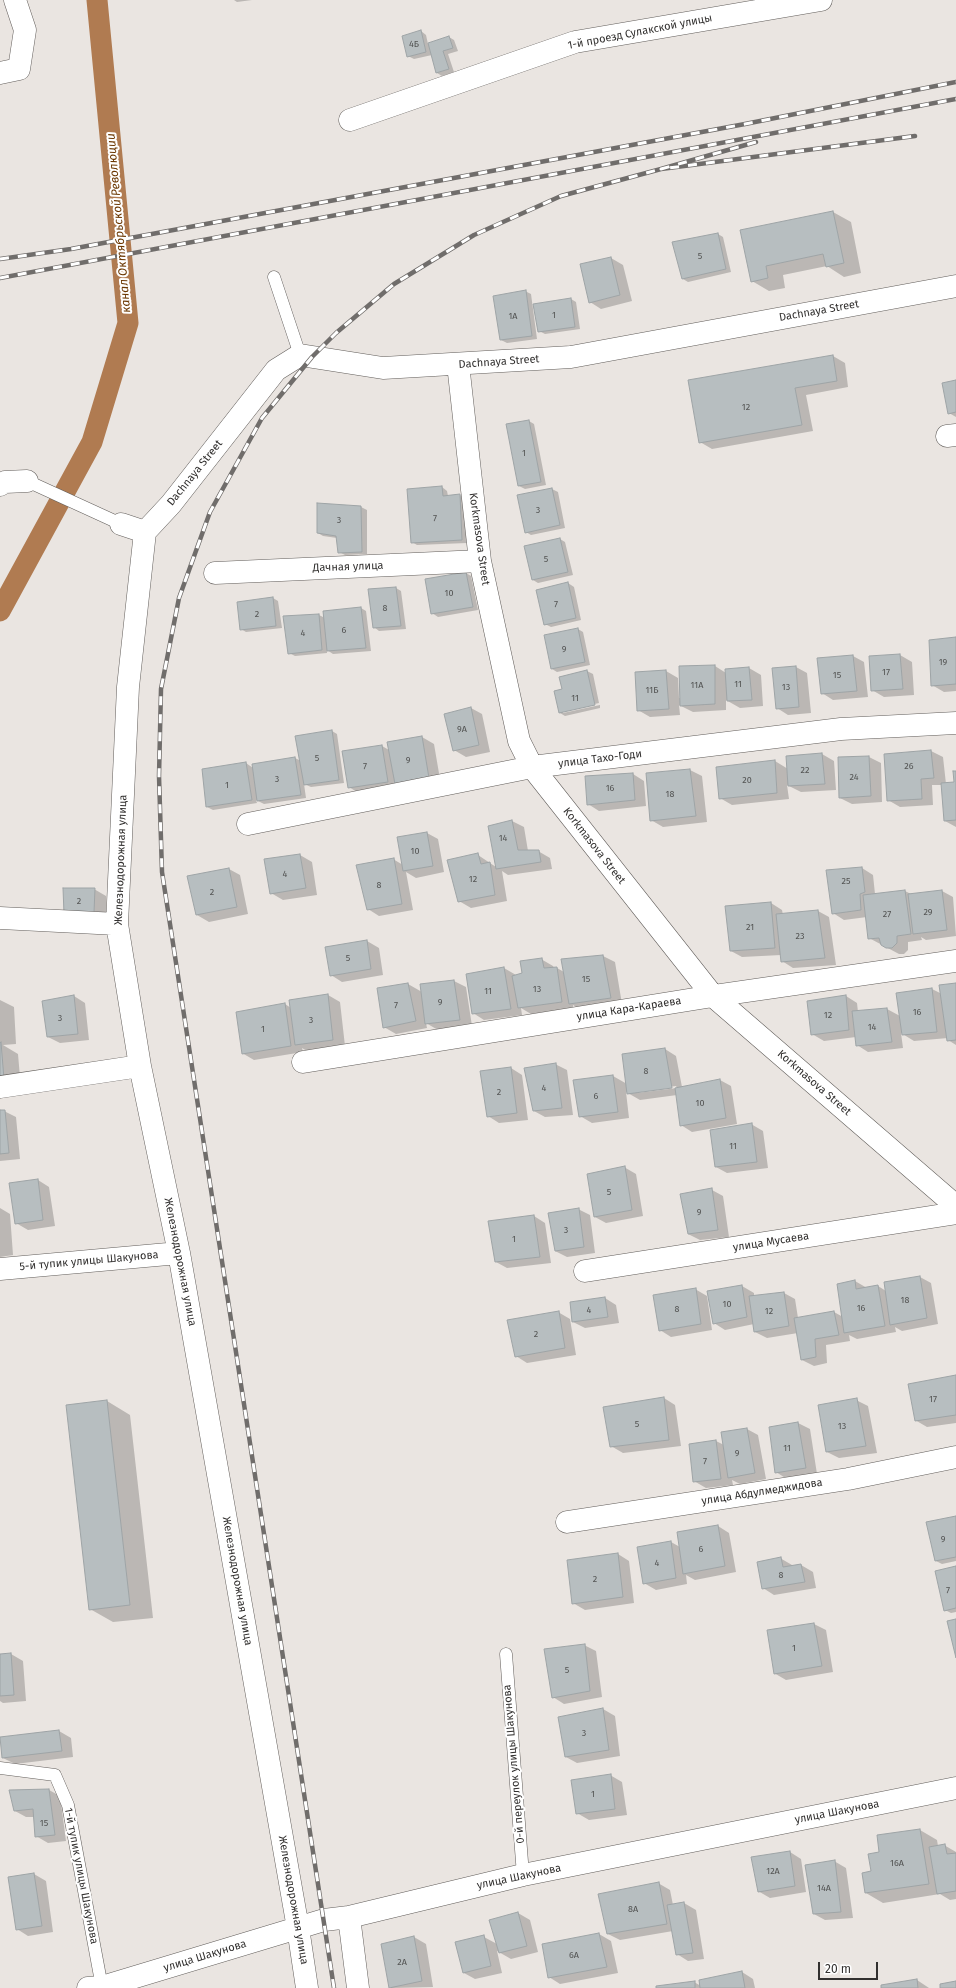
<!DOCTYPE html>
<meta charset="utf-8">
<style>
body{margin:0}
#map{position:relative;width:956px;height:1988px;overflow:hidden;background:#eae5e1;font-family:"Fira Sans",sans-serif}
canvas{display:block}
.scale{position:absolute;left:818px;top:1962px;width:60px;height:18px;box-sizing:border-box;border:2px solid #32302f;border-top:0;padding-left:5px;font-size:12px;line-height:14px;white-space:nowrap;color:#32302f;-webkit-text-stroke:3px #fff;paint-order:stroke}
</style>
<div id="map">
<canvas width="956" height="1988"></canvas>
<div class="scale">20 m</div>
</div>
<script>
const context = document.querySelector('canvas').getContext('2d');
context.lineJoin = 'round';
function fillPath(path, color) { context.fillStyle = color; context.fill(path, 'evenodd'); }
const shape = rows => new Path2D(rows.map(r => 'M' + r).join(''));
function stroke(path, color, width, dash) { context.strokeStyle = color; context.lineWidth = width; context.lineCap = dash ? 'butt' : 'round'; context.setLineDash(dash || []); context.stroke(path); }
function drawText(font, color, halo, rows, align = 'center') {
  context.font = font + ' "Fira Sans",sans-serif'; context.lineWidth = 4; context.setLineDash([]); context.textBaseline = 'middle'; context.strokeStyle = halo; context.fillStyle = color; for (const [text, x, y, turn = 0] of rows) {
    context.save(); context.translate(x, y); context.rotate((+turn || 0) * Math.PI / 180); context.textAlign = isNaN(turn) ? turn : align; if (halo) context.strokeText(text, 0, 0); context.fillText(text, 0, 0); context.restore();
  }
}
fillPath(shape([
 [234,0,252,0,237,2],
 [421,31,426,35,428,44,449,37,454,40,458,51,448,54,454,72,442,76,437,73,432,55,414,59,408,56],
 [833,212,851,222,861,273,844,277,827,266,783,275,785,288,769,291,752,281,742,231],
 [718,234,723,237,731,272,688,282,683,279],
 [611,258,623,265,632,301,601,309,590,302],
 [525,291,531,294,537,339,507,343,501,340],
 [571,299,576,302,580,329,545,334,539,331],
 [833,356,845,363,848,387,806,395,813,431,712,449,700,442],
 [956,381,956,417,949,413],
 [529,421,534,424,546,485,525,489,519,486],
 [442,487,447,491,448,496,460,495,465,498,467,543,417,545,412,542],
 [552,489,558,492,565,528,531,535,526,532,518,496],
 [318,504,361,507,367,510,367,554,345,555,339,552,337,538,323,536,318,533],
 [560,539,565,542,573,575,538,583,533,580],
 [466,573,471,576,478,610,438,617,432,613],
 [568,583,574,587,581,620,551,627,545,624],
 [396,588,401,591,406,629,379,631,374,627],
 [273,598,278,601,282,628,246,632,241,629],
 [361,608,366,611,371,651,333,654,327,650,327,653,295,656,289,653,319,615,325,618],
 [578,629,583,632,590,665,557,672,552,669],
 [956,638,956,691,944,692,932,685],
 [900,655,912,662,914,695,884,697,872,690],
 [853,656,864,662,868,697,833,700,822,693],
 [715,666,726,673,749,668,761,675,763,706,740,708,726,700,726,710,693,712,679,705,680,715,650,717,638,710,636,673,666,671,678,678,679,698,681,698],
 [796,667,807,673,811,713,788,715,777,708],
 [587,671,593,674,599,703,563,711,563,713,600,705,600,708,565,716,560,713,563,690],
 [471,708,482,714,490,752,466,757,454,750],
 [332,731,337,734,344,783,311,787,304,784,306,798,264,804,256,800,257,803,213,810,207,807,246,763,253,768,253,765,295,758,301,761],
 [422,737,434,744,441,785,360,794,349,787,382,746,389,750],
 [931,751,943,757,946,784,955,783,956,772,956,827,945,821,942,785,932,785,933,805,900,807,888,800,885,755],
 [822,754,834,761,836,790,801,792,787,785,789,799,732,805,720,798,775,761,788,769],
 [869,757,881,763,882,802,852,804,840,798,839,758],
 [690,770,702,776,707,822,663,827,651,820],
 [633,774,644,781,646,806,599,811,588,804],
 [512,821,524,827,528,851,538,851,550,858,552,869,508,875,502,871,507,901,471,908,459,901,478,855,496,867],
 [427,833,438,839,444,872,416,878,406,872,413,910,379,916,368,909,393,859,403,865],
 [300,855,312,862,317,895,283,900,271,893,266,860],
 [862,868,873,875,875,894,905,891,911,894,942,891,953,897,956,936,926,940,921,937,922,940,908,942,908,950,904,954,899,954,869,938,867,917,844,920,833,913],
 [229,869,240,875,248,914,209,922,197,915,189,877],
 [94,889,106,896,106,920,76,920],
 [771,903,782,910,783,915,818,911,829,917,836,965,793,968,782,961,781,955,742,957,731,951],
 [367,941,379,948,383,975,342,982,331,975,326,947],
 [603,956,615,962,622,1004,581,1010,573,1005,573,1008,531,1014,521,1008,522,1015,484,1020,473,1013,504,968,516,975,523,974,541,959,553,966,554,968,557,968,564,972,562,960],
 [454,981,466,987,472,1026,438,1030,426,1023,427,1028,396,1034,384,1027,408,984,422,992],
 [956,984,956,1045,948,1040,948,1038,914,1041,901,1033,903,1048,868,1052,857,1045,856,1037,824,1041,812,1034,846,996,857,1003,858,1012,887,1009,900,1016,932,989,942,994],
 [328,995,340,1002,345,1046,307,1051,302,1048,303,1052,254,1060,242,1053,285,1004,291,1008,290,1001],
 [74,996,85,1003,89,1040,60,1043,48,1037],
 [0,1000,14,1007,16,1044,3,1045,18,1054,21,1089,0,1091],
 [665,1049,676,1056,682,1087,720,1080,731,1086,737,1124,692,1132,681,1125,677,1095,640,1100,626,1092,629,1118,592,1123,580,1116,613,1076,627,1084],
 [676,1086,677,1088,637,1093,637,1091],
 [555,1064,567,1070,573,1115,545,1117,534,1111],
 [511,1068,522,1075,528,1120,499,1123,488,1116],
 [0,1111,4,1111,16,1117,20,1159,0,1161],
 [751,1124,763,1131,768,1168,727,1173,716,1167],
 [624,1167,636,1174,643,1216,606,1223,595,1217],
 [38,1180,49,1187,55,1226,28,1230,16,1223],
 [712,1190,723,1196,729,1237,700,1240,688,1234],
 [0,1208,10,1214,13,1255,0,1257],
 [578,1209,590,1215,595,1253,567,1257,555,1251],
 [534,1216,545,1223,551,1263,507,1268,496,1262],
 [920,1277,931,1283,938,1324,902,1331,895,1327,896,1332,857,1339,849,1335,850,1341,826,1345,827,1363,814,1366,802,1360,798,1333,767,1338,755,1332,754,1324,725,1330,714,1323,708,1292,742,1286,754,1293,754,1297,784,1293,795,1299,798,1318,834,1312,843,1317,838,1285,855,1281,867,1288,878,1286,886,1291],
 [695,1289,707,1296,712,1330,671,1337,660,1330],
 [605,1298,616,1305,619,1323,585,1328,573,1322],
 [558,1312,570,1319,576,1355,527,1363,516,1356],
 [956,1376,956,1423,927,1427,915,1420],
 [664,1398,675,1405,681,1446,623,1453,611,1446],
 [856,1400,868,1406,877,1453,839,1458,827,1452],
 [107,1401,130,1415,153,1618,113,1622,90,1609],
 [798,1423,810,1429,817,1474,787,1479,776,1472],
 [747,1429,758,1435,766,1479,740,1484,732,1480,733,1485,706,1488,694,1481,690,1444,716,1441,724,1445],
 [956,1517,956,1561,942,1564,936,1561],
 [718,1526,729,1533,736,1572,695,1580,686,1575,687,1584,656,1590,644,1583,671,1542,680,1547],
 [618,1554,629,1561,634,1603,585,1610,573,1603],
 [780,1558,792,1565,793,1567,801,1565,813,1572,816,1588,774,1595,763,1588],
 [956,1567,956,1612,951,1613,945,1610],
 [814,1624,826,1630,833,1672,786,1680,774,1673],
 [584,1645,596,1651,602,1697,564,1704,553,1697],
 [11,1654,23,1661,26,1701,3,1703,0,1701,0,1655],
 [603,1709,615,1716,620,1756,577,1763,566,1757],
 [59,1731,71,1738,73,1757,15,1764,3,1758],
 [610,1775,622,1782,627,1815,589,1820,577,1813],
 [49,1790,60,1796,66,1841,48,1843,36,1836,35,1817,26,1817,15,1811],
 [920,1830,937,1840,938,1846,944,1845,956,1852,956,1899,950,1900,940,1894,883,1903,866,1893,880,1853],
 [790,1852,801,1859,806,1892,770,1898,758,1891],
 [834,1861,846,1868,853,1918,825,1920,814,1914],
 [34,1874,46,1881,53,1932,28,1936,17,1929],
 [658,1883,670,1890,673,1905,684,1903,696,1910,704,1959,688,1961,677,1954,673,1931,620,1940,608,1934],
 [518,1913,530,1920,538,1952,511,1959,497,1951,502,1973,475,1979,464,1973,484,1937,497,1944],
 [599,1934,611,1941,618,1973,560,1984,549,1977],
 [414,1937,426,1944,433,1987,391,1988],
 [742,1972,753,1979,755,1988,657,1988,694,1982,701,1986],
 [917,1980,929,1988,882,1988]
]), '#0003');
stroke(shape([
 [0,611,92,442,128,323,97,0]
]), '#b07b51', 21);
const building = shape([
 [421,30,426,52,407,57,402,36,421,30],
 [449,36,453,48,443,51,449,69,436,73,428,43,449,36],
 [833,211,844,263,826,267,823,254,766,266,768,278,751,282,740,230,833,211],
 [718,233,726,269,682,279,672,242,718,233],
 [611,257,620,295,589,303,580,264,611,257],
 [526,290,532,336,500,340,493,296,526,290],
 [571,298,575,327,538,332,533,304,571,298],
 [833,355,837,381,795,388,802,425,699,443,688,380,833,355],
 [956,380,956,412,948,414,942,383,956,380],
 [529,420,541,482,518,486,506,424,529,420],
 [442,486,443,496,460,494,462,540,411,543,407,489,442,486],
 [552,488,560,525,525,533,517,495,552,488],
 [317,503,361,506,362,552,338,553,336,536,317,533,317,503],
 [560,538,568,572,532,580,524,546,560,538],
 [466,572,473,607,431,614,425,579,466,572],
 [568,582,576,618,544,625,536,590,568,582],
 [396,587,401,626,373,628,368,589,396,587],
 [273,597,276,626,240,630,237,602,273,597],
 [361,607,366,648,327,651,323,611,361,607],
 [319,614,322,650,288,654,283,616,319,614],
 [578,628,585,662,551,669,544,635,578,628],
 [956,637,956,684,931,686,929,640,956,637],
 [900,654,903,689,871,691,869,656,900,654],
 [853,655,857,691,821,694,817,658,853,655],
 [715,665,715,704,680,706,679,666,715,665],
 [796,666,799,707,776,709,772,668,796,666],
 [749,667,752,700,727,701,725,669,749,667],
 [587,670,595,705,559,713,554,691,562,689,559,677,587,670],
 [666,670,669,709,637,711,635,672,666,670],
 [471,707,479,745,453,751,444,714,471,707],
 [332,730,339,780,304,785,295,736,332,730],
 [422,736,429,778,395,784,387,742,422,736],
 [382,745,388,782,348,788,342,751,382,745],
 [931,750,934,778,921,779,922,799,887,801,884,754,931,750],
 [822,753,825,784,788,786,786,756,822,753],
 [869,756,871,796,839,798,838,757,869,756],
 [295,757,301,795,257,801,252,764,295,757],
 [775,760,777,793,719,799,716,767,775,760],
 [246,762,252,800,206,807,202,769,246,762],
 [690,769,696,816,650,821,646,773,690,769],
 [953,771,956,771,956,820,944,821,941,783,954,782,953,771],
 [633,773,635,800,587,805,585,776,633,773],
 [512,820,518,850,539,850,541,862,496,869,488,826,512,820],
 [427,832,433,866,403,871,397,837,427,832],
 [478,853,481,864,490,862,495,895,458,902,447,860,478,853],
 [300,854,306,888,270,894,264,859,300,854],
 [394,858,402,904,367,910,356,865,394,858],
 [862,867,865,892,860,894,861,910,832,914,826,870,862,867],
 [229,868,237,907,196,915,187,876,229,868],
 [63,888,95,888,94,913,64,914,63,888],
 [905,890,911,934,897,936,897,943,892,948,886,948,881,945,879,938,868,939,863,895,905,890],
 [942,890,947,930,913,934,908,894,942,890],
 [771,902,775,948,730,951,725,906,771,902],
 [818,910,825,958,781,962,776,914,818,910],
 [367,940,371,969,330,976,325,947,367,940],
 [603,955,611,998,569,1004,561,959,603,955],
 [542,958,544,968,557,967,562,1002,518,1008,512,976,522,973,520,961,542,958],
 [504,967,511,1009,472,1014,466,974,504,967],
 [454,980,460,1020,425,1024,420,984,454,980],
 [408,983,416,1021,383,1028,377,988,408,983],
 [956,983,956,1040,947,1041,939,985,956,983],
 [932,988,937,1032,902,1035,896,993,932,988],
 [328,994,333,1040,295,1045,289,1000,328,994],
 [74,995,78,1034,47,1037,42,1001,74,995],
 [846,995,849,1030,811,1035,807,1001,846,995],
 [285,1003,291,1046,242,1054,236,1012,285,1003],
 [887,1008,892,1042,856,1046,852,1011,887,1008],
 [1,1042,4,1079,0,1079,0,1043,1,1042],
 [665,1048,672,1088,627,1094,622,1054,665,1048],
 [556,1063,562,1108,533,1111,524,1068,556,1063],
 [511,1067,517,1113,487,1117,480,1071,511,1067],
 [613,1075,618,1112,579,1117,573,1080,613,1075],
 [720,1079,726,1118,680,1126,675,1088,720,1079],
 [0,1110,5,1110,9,1153,0,1154,0,1110],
 [752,1123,757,1162,715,1167,710,1130,752,1123],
 [625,1166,632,1210,594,1217,587,1174,625,1166],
 [38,1179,43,1220,15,1224,9,1183,38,1179],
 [712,1188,718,1230,688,1234,680,1194,712,1188],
 [579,1208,584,1247,555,1251,548,1213,579,1208],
 [534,1215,540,1257,495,1262,488,1221,534,1215],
 [920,1276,927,1318,890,1325,884,1282,920,1276],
 [855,1280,856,1289,878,1285,885,1326,844,1333,837,1284,855,1280],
 [742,1285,747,1317,713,1324,707,1291,742,1285],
 [696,1288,701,1324,659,1331,653,1295,696,1288],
 [784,1292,789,1326,754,1332,749,1296,784,1292],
 [605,1297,608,1317,572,1322,570,1302,605,1297],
 [559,1311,565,1348,515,1357,507,1320,559,1311],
 [834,1311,839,1335,815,1339,816,1357,801,1360,794,1318,834,1311],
 [956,1375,956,1415,915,1421,908,1384,956,1375],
 [664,1397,669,1440,610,1447,603,1407,664,1397],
 [857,1398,866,1446,826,1452,818,1405,857,1398],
 [107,1400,130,1605,89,1610,66,1405,107,1400],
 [798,1422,806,1468,775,1473,769,1427,798,1422],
 [747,1428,755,1473,728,1478,721,1432,747,1428],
 [716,1440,721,1479,693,1482,689,1444,716,1440],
 [956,1516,956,1557,935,1561,926,1522,956,1516],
 [718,1525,725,1566,683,1574,677,1532,718,1525],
 [671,1541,676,1578,643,1584,637,1547,671,1541],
 [618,1553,623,1597,572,1604,567,1560,618,1553],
 [781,1557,783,1567,801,1564,805,1582,762,1589,757,1562,781,1557],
 [956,1566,956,1608,944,1611,935,1571,956,1566],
 [956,1619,956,1658,947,1621,956,1619],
 [814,1623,822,1666,774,1674,767,1630,814,1623],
 [585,1644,590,1691,552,1698,544,1649,585,1644],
 [11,1653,14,1695,0,1696,0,1654,11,1653],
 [603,1708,609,1750,565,1757,558,1717,603,1708],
 [59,1730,62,1751,2,1758,0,1737,59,1730],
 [611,1774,615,1809,576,1814,571,1780,611,1774],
 [49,1789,55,1835,35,1837,33,1809,14,1811,9,1790,49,1789],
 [920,1829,929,1884,865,1893,862,1873,871,1871,868,1854,879,1852,877,1835,920,1829],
 [945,1844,947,1854,956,1853,956,1891,937,1894,929,1847,945,1844],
 [790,1851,795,1886,758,1892,751,1857,790,1851],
 [835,1860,841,1912,813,1914,805,1865,835,1860],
 [34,1873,42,1926,16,1930,8,1877,34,1873],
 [659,1882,667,1924,607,1934,598,1894,659,1882],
 [684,1902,693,1953,676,1955,667,1905,684,1902],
 [518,1912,527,1946,499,1953,489,1920,518,1912],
 [599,1933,607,1967,548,1978,542,1944,599,1933],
 [484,1935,491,1966,463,1973,455,1942,484,1935],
 [414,1936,422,1981,389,1988,381,1944,414,1936],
 [742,1971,745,1988,700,1988,699,1980,742,1971],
 [917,1979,918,1988,881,1988,881,1985,917,1979],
 [695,1981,695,1988,656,1988,656,1986,695,1981],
 [956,1981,956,1988,940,1988,940,1984,956,1981]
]);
fillPath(building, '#b7bec0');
stroke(building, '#9ea4a6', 1);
const service = shape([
 [274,277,300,355],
 [27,481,121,524],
 [506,1654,523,1875],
 [0,1768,55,1775,68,1805,102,1987]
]);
const minor = shape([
 [0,73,19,69,25,30,15,0],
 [350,120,575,42,821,0],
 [458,364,480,561,519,741,532,767,713,996,956,1206],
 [947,436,956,435],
 [0,485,5,482,27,481],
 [121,524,145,532,171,504,276,370,300,355,383,368,571,357,956,286],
 [145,532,128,687,117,924,140,1066,179,1253,298,1928,307,1988],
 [215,573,480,561],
 [248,824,532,767,841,729,956,723],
 [0,918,117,924],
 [303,1062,713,996,956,961],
 [0,1087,140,1066],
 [0,1269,179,1253],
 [585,1271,956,1213],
 [567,1522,848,1479,956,1457],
 [349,1917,358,1988],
 [88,1988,102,1987,324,1920,349,1917,523,1875,956,1788]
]);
stroke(service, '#625e5b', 13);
stroke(minor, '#625e5b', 23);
stroke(service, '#fff', 12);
stroke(minor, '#fff', 22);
const rail = shape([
 [756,142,661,169,915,136],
 [0,259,71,249,745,124,956,82],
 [0,278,956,99],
 [334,1988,162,872,159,776,161,689,179,598,210,512,262,418,312,357,336,333,394,284,474,235,561,196,661,169]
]);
stroke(rail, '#706d6b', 4.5);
stroke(rail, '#fff', 3, [9]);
drawText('9px', '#535453', null, [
 ["4Б",414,44],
 ["5",700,256],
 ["1",554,315],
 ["1А",513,316],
 ["12",746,407],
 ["1",524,453],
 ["3",538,510],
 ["7",435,518],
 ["3",339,520],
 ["5",546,559],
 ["10",449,593],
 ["7",556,604],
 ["8",385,608],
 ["2",257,614],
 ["6",344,630],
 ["4",303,633],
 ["9",564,649],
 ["19",943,662],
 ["17",886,672],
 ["15",837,675],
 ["11",738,684],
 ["11А",697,685],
 ["13",786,687],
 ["11Б",652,690],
 ["11",575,698],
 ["9А",462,729],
 ["5",317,758],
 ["9",408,760],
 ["7",365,766],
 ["26",909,766],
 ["22",805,770],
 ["24",854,777],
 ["3",277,779],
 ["20",747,780],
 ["1",227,785],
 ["16",610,788],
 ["18",670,794],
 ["14",503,838],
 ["10",415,851],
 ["4",285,874],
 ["12",473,879],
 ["25",846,881],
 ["8",379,885],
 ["2",212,892],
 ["2",79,901],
 ["29",928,912],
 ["27",887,914],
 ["21",750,927],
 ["23",800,936],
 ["5",348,958],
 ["15",586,979],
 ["13",537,989],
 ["11",488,991],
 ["9",440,1002],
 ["7",396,1005],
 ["16",917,1012],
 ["12",828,1015],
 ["3",60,1018],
 ["3",311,1020],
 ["14",872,1027],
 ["1",263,1029],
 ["8",646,1071],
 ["4",544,1088],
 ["2",499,1092],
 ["6",596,1096],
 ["10",700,1103],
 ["11",733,1146],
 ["5",609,1192],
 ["9",699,1212],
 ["3",566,1230],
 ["1",514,1239],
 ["18",905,1300],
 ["10",727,1304],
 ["16",861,1308],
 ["8",677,1309],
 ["4",589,1310],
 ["12",769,1311],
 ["2",536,1334],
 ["17",933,1399],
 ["5",637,1424],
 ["13",842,1426],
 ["11",787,1448],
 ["9",737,1453],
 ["7",705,1461],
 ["9",943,1539],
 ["6",701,1549],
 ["4",657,1563],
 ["8",781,1575],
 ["2",595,1579],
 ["7",948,1590],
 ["1",794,1648],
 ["5",567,1670],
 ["3",584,1733],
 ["1",593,1794],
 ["15",44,1823],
 ["16А",897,1863],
 ["12А",773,1871],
 ["14А",824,1888],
 ["8А",633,1909],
 ["6А",574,1955],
 ["2А",402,1962]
]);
drawText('11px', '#32302f', '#fff', [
 ["1-й проезд Сулакской улицы",640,32,-11],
 ["Dachnaya Street",819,311,-10],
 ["Dachnaya Street",499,362,-4],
 ["Dachnaya Street",195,473,-51],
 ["Korkmasova Street",479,539,82],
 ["Дачная улица",348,567,-2],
 ["улица Тахо-Годи",600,759,-7],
 ["Korkmasova Street",594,846,52],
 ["Железнодорожная улица",121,860,-88],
 ["улица Кара-Караева",629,1009,-9],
 ["Korkmasova Street",814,1083,41],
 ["улица Мусаева",771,1242,-9],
 ["5-й тупик улицы Шакунова",89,1261,-5],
 ["Железнодорожная улица",180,1262,79],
 ["улица Абдулмеджидова",762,1492,-9],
 ["Железнодорожная улица",237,1581,80],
 ["0-й переулок улицы Шакунова",514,1764,-95],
 ["улица Шакунова",837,1812,-11],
 ["1-й тупик улицы Шакунова",81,1876,79],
 ["улица Шакунова",519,1877,-12],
 ["Железнодорожная улица",293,1900,80],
 ["улица Шакунова",205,1956,-17]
]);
drawText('italic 12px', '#6a3600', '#fff', [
 ["канал Октябрьской Революции",119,223,-95]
]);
</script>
